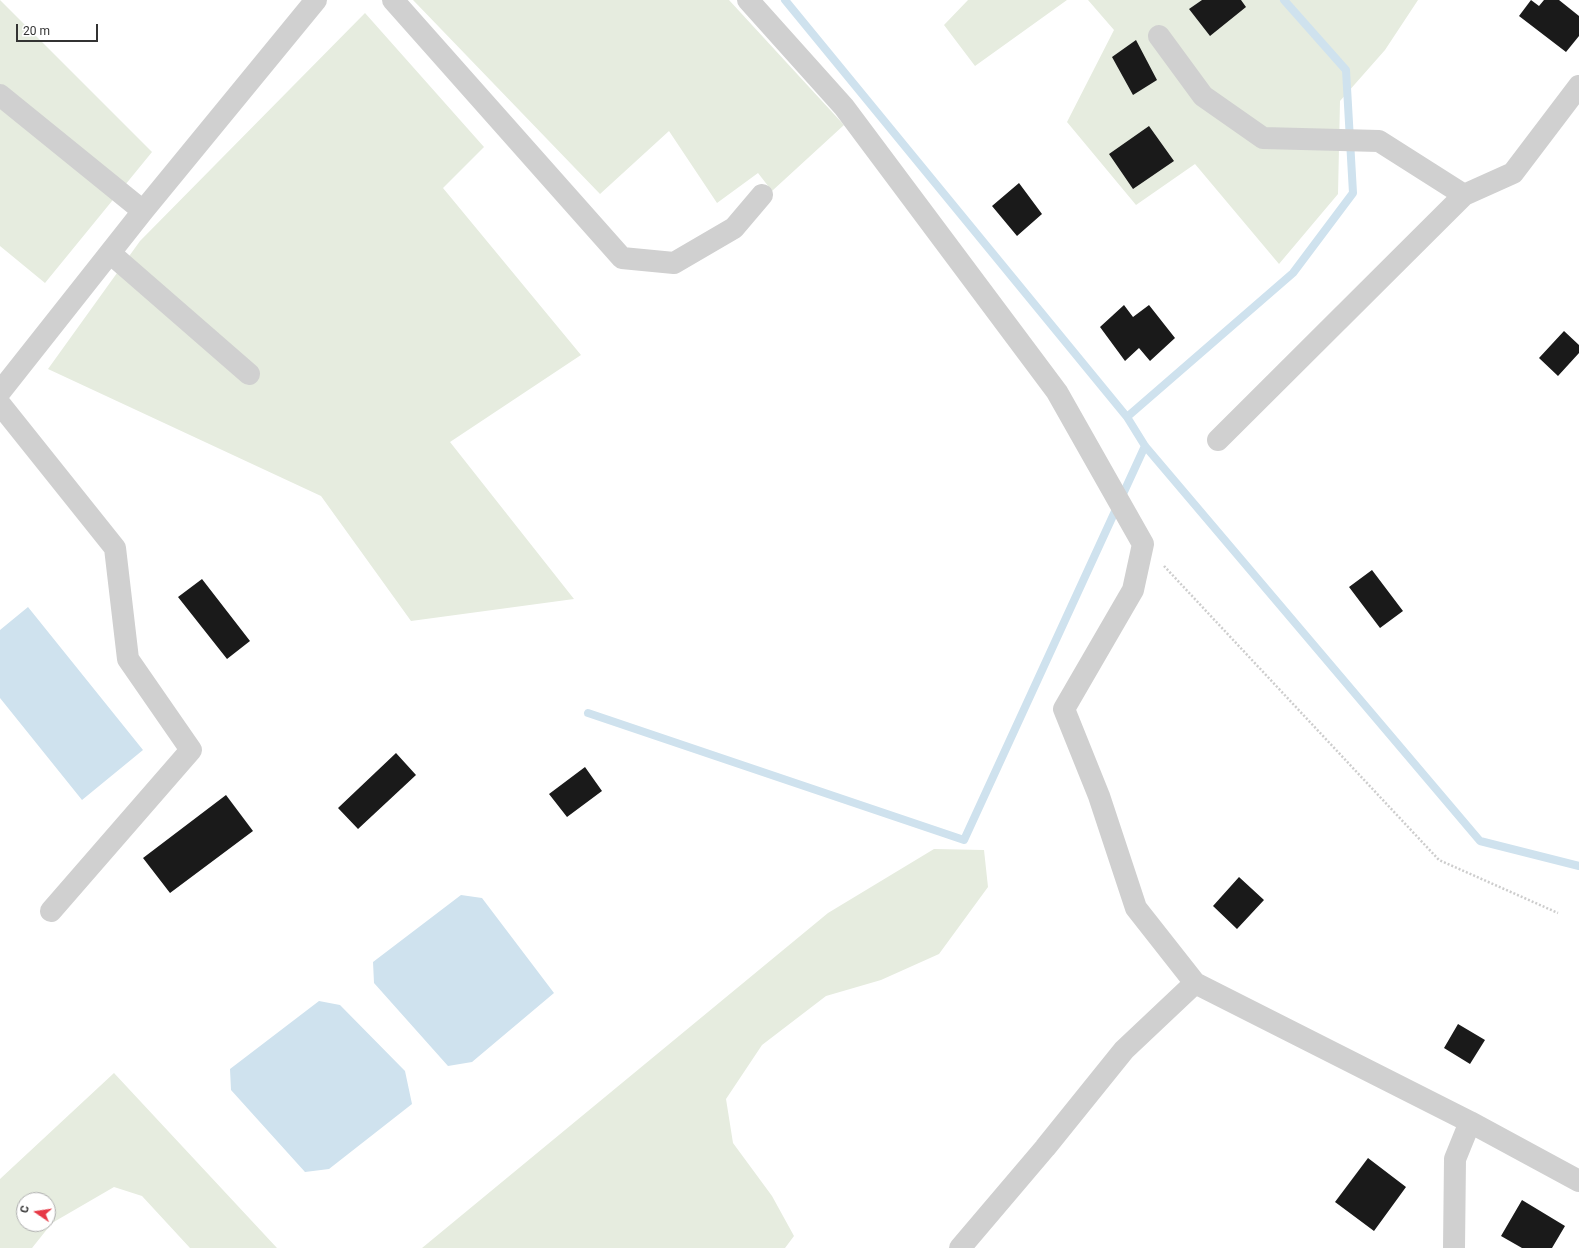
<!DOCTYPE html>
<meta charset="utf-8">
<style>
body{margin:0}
#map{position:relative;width:1579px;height:1248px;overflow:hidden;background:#fff;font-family:Roboto,sans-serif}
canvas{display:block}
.north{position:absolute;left:16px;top:1192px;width:40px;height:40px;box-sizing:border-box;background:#fff;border:1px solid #adadad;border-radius:50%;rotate:283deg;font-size:11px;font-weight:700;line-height:16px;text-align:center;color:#333}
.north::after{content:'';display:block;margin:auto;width:14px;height:18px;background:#e63946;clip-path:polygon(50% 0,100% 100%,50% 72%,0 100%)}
.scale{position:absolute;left:16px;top:24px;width:82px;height:18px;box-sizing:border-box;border:2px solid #333;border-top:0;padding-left:5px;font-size:12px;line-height:14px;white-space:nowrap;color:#333;-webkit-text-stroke:3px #fff;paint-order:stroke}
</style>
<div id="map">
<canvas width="1579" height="1248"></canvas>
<div class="north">С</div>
<div class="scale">20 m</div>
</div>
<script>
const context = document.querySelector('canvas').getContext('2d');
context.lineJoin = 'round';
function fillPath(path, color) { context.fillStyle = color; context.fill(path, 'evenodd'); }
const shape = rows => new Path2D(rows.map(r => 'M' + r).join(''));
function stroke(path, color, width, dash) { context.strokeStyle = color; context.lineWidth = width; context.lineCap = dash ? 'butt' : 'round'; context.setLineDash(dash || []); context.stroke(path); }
fillPath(shape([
 [0,0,152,152,45,283,0,246],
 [413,0,729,0,844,125,772,191,758,173,717,203,669,131,600,194],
 [968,0,1067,0,975,66,944,25],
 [1088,0,1418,0,1385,50,1340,101,1338,194,1279,264,1195,164,1136,205,1067,122,1114,30],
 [365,13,484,147,443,188,581,355,450,442,574,599,411,621,321,496,48,369,140,241],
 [934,849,984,850,988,887,939,954,881,980,826,996,762,1045,726,1099,733,1143,772,1196,794,1236,785,1248,422,1248,828,913],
 [114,1073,277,1248,190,1248,142,1196,114,1187,52,1223,32,1248,0,1248,0,1179],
 [24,1200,48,1200,48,1224,24,1224]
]), '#e6ecdf');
fillPath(shape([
 [28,607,143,750,82,800,0,698,0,630],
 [461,895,482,898,554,993,472,1062,448,1066,374,983,373,962],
 [319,1001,340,1005,405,1071,412,1104,329,1169,305,1172,231,1090,230,1069]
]), '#cfe2ee');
stroke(shape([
 [785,0,1127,417,1145,446,1480,841,1579,866],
 [1127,417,1293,273,1353,193,1346,70,1284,0],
 [588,713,964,840,1145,446]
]), '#cfe2ee', 8);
fillPath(shape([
 [1202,0,1241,0,1246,7,1210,36,1189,9],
 [1531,0,1539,6,1544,0,1559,0,1579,16,1579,36,1566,52,1519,16],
 [1136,40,1157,80,1133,95,1112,57],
 [1149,126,1174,161,1133,189,1109,154],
 [1019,183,1042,214,1017,236,992,206],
 [1124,305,1133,317,1149,305,1175,338,1150,361,1139,348,1125,361,1100,327],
 [1564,331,1579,345,1579,353,1558,376,1539,358],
 [1372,570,1403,611,1380,628,1349,587],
 [202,579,250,641,227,659,178,597],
 [396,753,416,775,358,829,338,808],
 [585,767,602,791,567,817,549,794],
 [226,795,253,831,170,893,143,858],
 [1239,877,1264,900,1237,929,1213,906],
 [1458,1024,1485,1040,1470,1064,1444,1048],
 [1368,1158,1406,1187,1374,1231,1335,1202],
 [1522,1200,1565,1226,1552,1248,1522,1248,1501,1236]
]), '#1a1a1a');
stroke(shape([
 [1164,566,1439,860,1558,913]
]), '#cdcdcd', 2.5, [2, 2]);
stroke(shape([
 [393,0,622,258,674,263,734,228,762,195],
 [748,0,844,107,1057,392,1143,544,1133,590,1064,709,1099,796,1136,908,1195,983,1124,1050,1045,1148,960,1248],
 [1159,36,1203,96,1263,138,1379,141,1464,195],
 [0,95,143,211],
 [110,253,249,374],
 [0,392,143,211,316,0],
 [0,404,115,548,128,659,191,750,51,911],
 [1218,440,1464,195,1513,173,1579,86],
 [1195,983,1470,1122,1579,1181],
 [1454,1248,1455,1159,1470,1122]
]), '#d0d0d0', 22);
</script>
